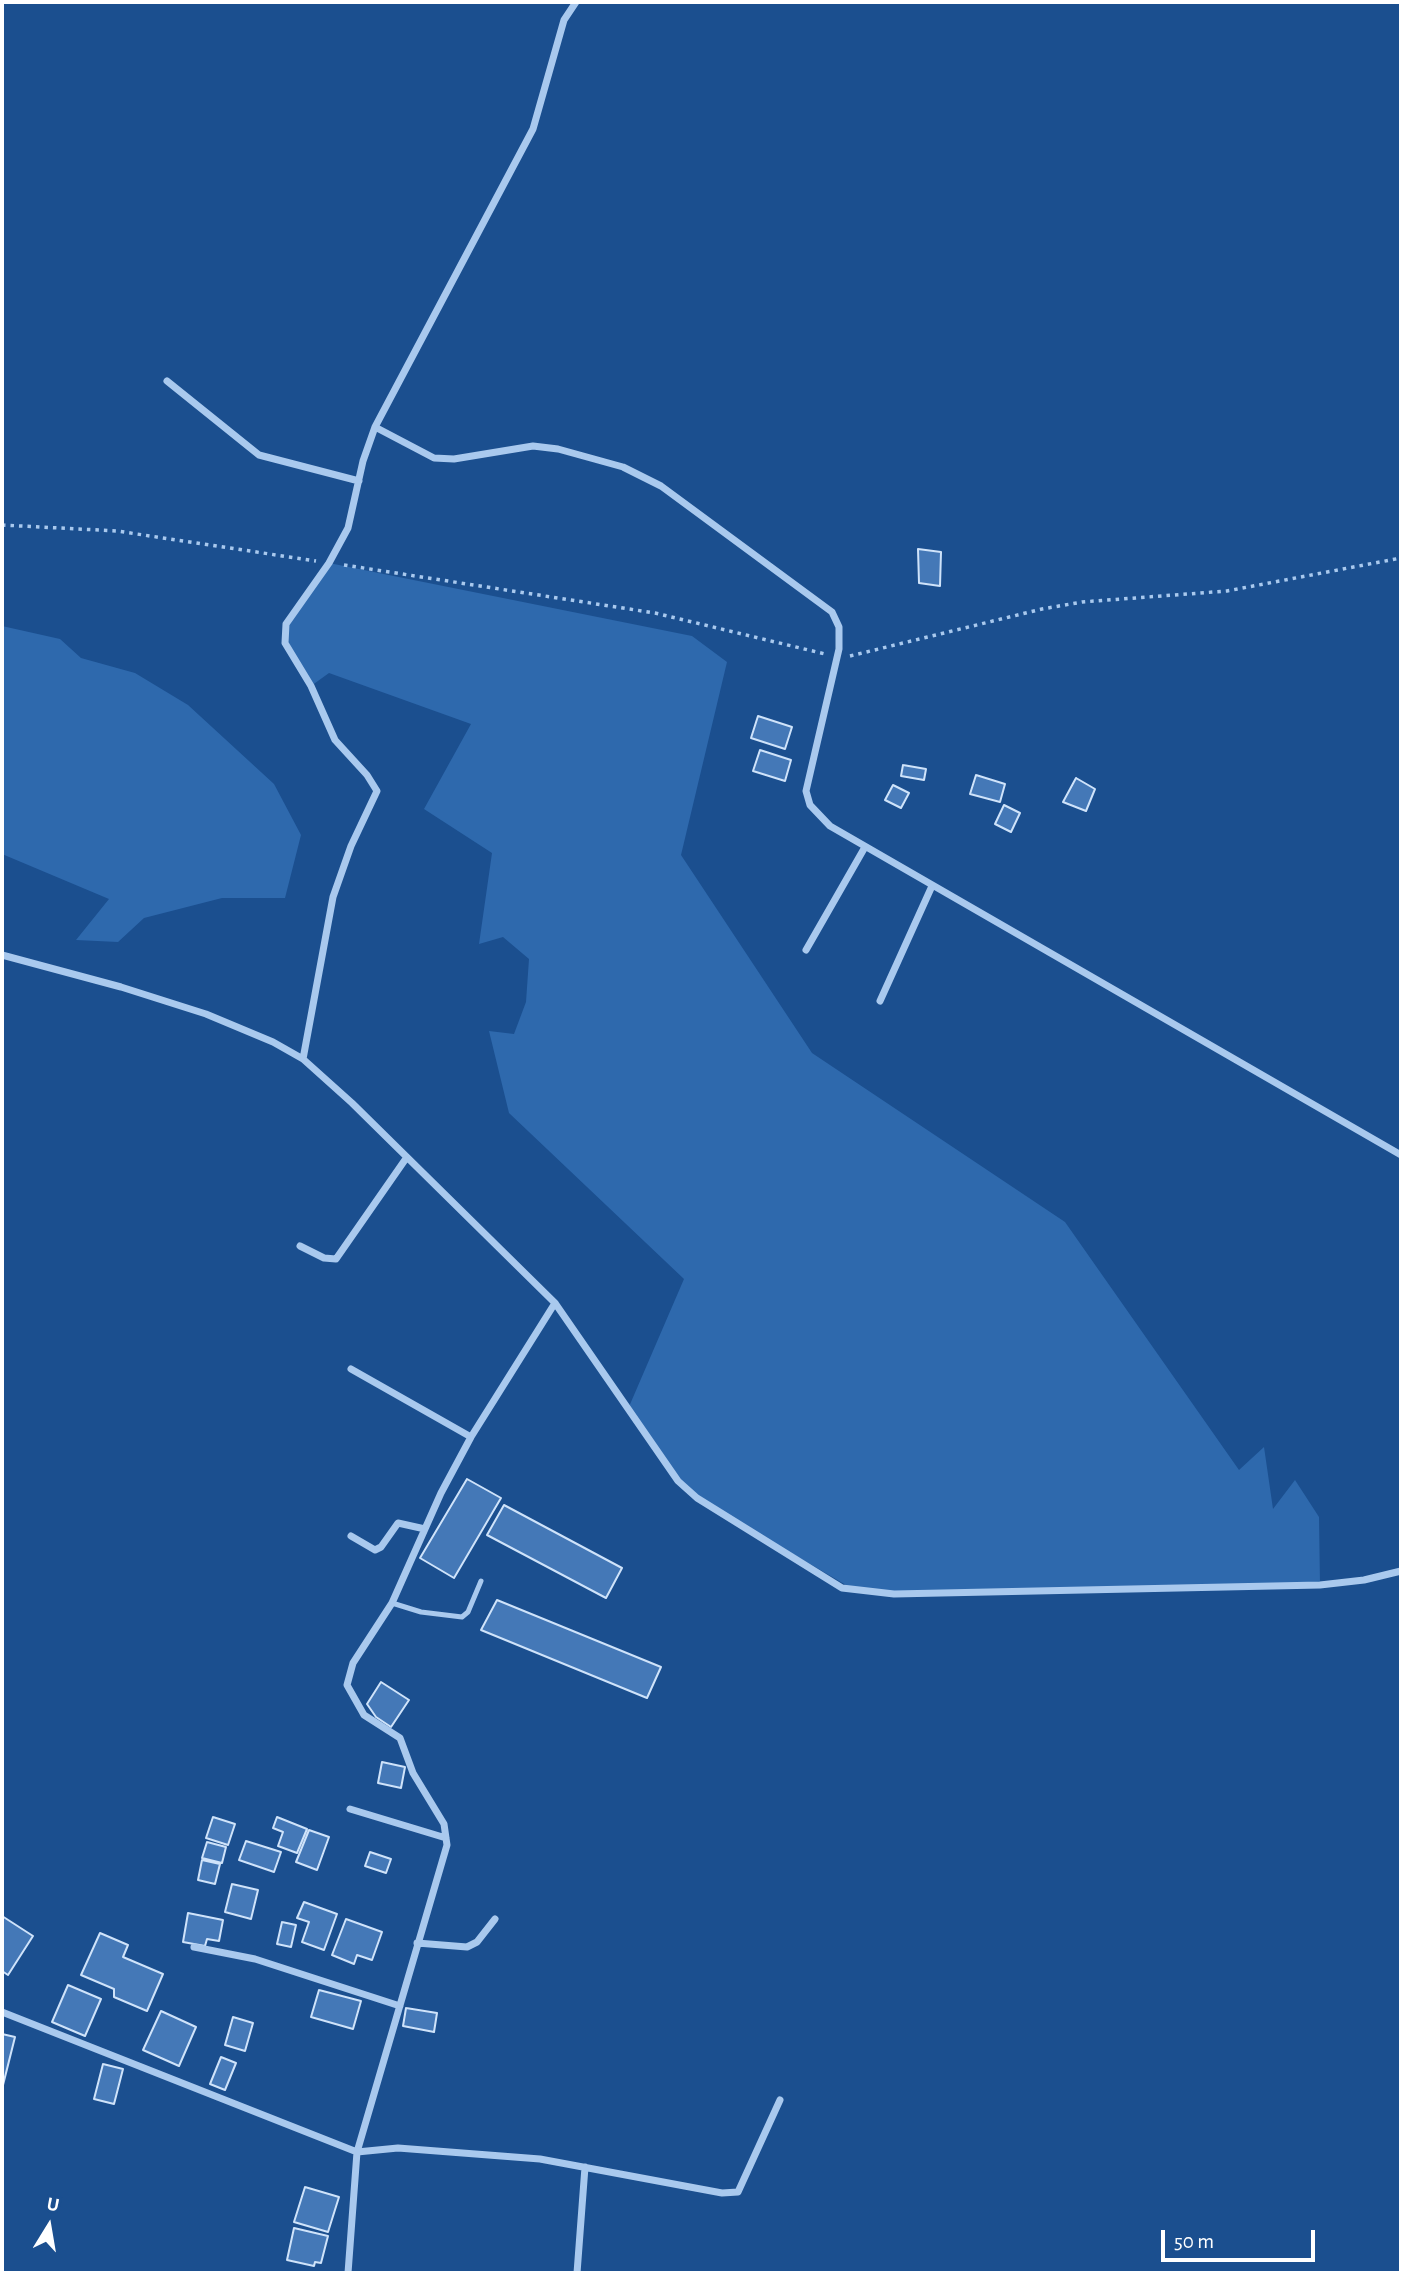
<!DOCTYPE html>
<style>
body{margin:0}
#map{position:relative;width:1403px;height:2275px;overflow:hidden;background:#1b4f8f;font-family:"Alegreya Sans",sans-serif}
canvas{display:block}
.frame{position:absolute;inset:0;border:4px solid #fff;pointer-events:none}
.north{position:absolute;left:14px;top:2191px;width:70px;height:70px;-webkit-text-stroke:5px #1b4f8f;paint-order:stroke;rotate:11deg;font-size:19px;font-weight:700;line-height:28px;text-align:center;color:#fff}
.north::after{content:'';display:block;margin:auto;width:24px;height:32px;background:#fff;clip-path:polygon(50% 0,100% 100%,50% 72%,0 100%)}
.scale{position:absolute;left:1161px;top:2230px;width:154px;height:32px;box-sizing:border-box;border:4px solid #fff;border-top:0;padding-left:9px;font-size:21px;line-height:24px;white-space:nowrap;color:#fff;-webkit-text-stroke:5px #1b4f8f;paint-order:stroke}
</style>
<div id="map">
<canvas width="1403" height="2275"></canvas>
<div class="frame"></div>
<div class="north">U</div>
<div class="scale">50 m</div>
</div>
<script>
const context = document.querySelector('canvas').getContext('2d');
context.lineJoin = 'round';
function fillPath(path, color) { context.fillStyle = color; context.fill(path, 'evenodd'); }
const shape = rows => new Path2D(rows.map(r => 'M' + r).join(''));
function stroke(path, color, width, dash) { context.strokeStyle = color; context.lineWidth = width; context.lineCap = dash ? 'butt' : 'round'; context.setLineDash(dash || []); context.stroke(path); }
fillPath(shape([
 [329,563,692,636,727,662,681,855,812,1053,1065,1222,1239,1470,1264,1447,1273,1509,1295,1480,1319,1517,1320,1585,858,1592,697,1498,663,1464,628,1409,684,1279,509,1113,489,1031,514,1034,526,1002,529,959,503,937,479,944,492,853,424,809,471,724,329,673,311,686,284,634,291,615],
 [2,626,60,639,81,658,135,673,188,705,274,784,301,835,285,898,222,898,144,918,118,942,76,940,109,899,2,854]
]), '#2e69ad');
const building = shape([
 [918,549,941,552,940,586,919,583,918,549],
 [758,716,792,727,785,749,751,738,758,716],
 [760,750,791,760,785,781,753,771,760,750],
 [903,765,926,769,924,780,901,776,903,765],
 [976,775,1005,784,1000,802,970,794,976,775],
 [1076,778,1095,789,1086,811,1063,802,1076,778],
 [893,785,909,793,901,808,885,800,893,785],
 [1004,805,1020,813,1011,832,995,824,1004,805],
 [467,1479,501,1498,454,1578,420,1558,467,1479],
 [504,1505,622,1568,606,1598,487,1535,504,1505],
 [497,1600,661,1667,647,1698,481,1630,497,1600],
 [381,1682,409,1700,391,1727,376,1717,367,1704,381,1682],
 [382,1762,405,1767,401,1788,378,1783,382,1762],
 [213,1817,235,1824,228,1845,206,1838,213,1817],
 [277,1817,307,1829,297,1853,278,1846,283,1832,273,1828,277,1817],
 [309,1830,329,1837,317,1870,296,1862,309,1830],
 [246,1841,281,1852,274,1872,239,1860,246,1841],
 [207,1842,226,1847,222,1863,202,1858,207,1842],
 [370,1852,391,1859,386,1873,365,1866,370,1852],
 [202,1860,220,1864,215,1884,198,1880,202,1860],
 [232,1884,258,1890,251,1919,225,1912,232,1884],
 [304,1902,337,1914,324,1950,302,1942,309,1922,297,1918,304,1902],
 [188,1913,223,1920,219,1941,207,1939,205,1946,183,1942,188,1913],
 [2,1916,33,1936,8,1975,2,1971,2,1916],
 [346,1919,382,1932,372,1960,357,1955,354,1964,332,1955,346,1919],
 [282,1922,296,1925,291,1947,277,1944,282,1922],
 [100,1933,128,1945,123,1957,163,1974,147,2011,114,1997,114,1989,81,1975,100,1933],
 [68,1985,101,1999,85,2036,52,2022,68,1985],
 [319,1990,361,2001,353,2029,311,2017,319,1990],
 [406,2008,437,2013,434,2032,403,2026,406,2008],
 [161,2011,196,2027,179,2066,143,2050,161,2011],
 [233,2017,253,2023,245,2051,225,2045,233,2017],
 [2,2034,15,2037,3,2085,2,2085,2,2034],
 [221,2057,236,2063,225,2090,210,2084,221,2057],
 [103,2064,123,2069,114,2104,94,2099,103,2064],
 [305,2187,339,2197,328,2232,294,2222,305,2187],
 [294,2228,328,2236,321,2263,315,2262,314,2266,287,2260,294,2228]
]);
fillPath(building, '#4478b7');
stroke(building, '#cfe3fa', 2);
stroke(shape([
 [2,525,117,531,316,561],
 [344,565,655,613,825,654],
 [850,656,1042,609,1082,602,1227,591,1401,558]
]), '#a9c9ee', 3.5, [3.5, 5]);
stroke(shape([
 [392,1603,421,1612,462,1617,468,1612,481,1581]
]), '#a9c9ee', 5);
stroke(shape([
 [167,381,259,455,359,481],
 [375,427,434,458,454,459,533,446,558,449,623,467,661,486,832,612,839,627,839,649,806,791,810,805,830,826,1401,1155],
 [806,950,865,847],
 [2,955,121,987,206,1014,273,1042,303,1059,352,1103,555,1303,678,1481,697,1498,842,1588,894,1594,1320,1585,1364,1580,1401,1571],
 [880,1001,932,886],
 [303,1059,333,897,351,846,377,791,367,775,335,740,311,686,285,643,286,624,329,563,348,528,363,461,375,427,533,129,564,20,576,2],
 [300,1246,324,1258,336,1259,407,1157],
 [555,1303,471,1437,441,1493,392,1603,353,1663,347,1685,364,1715,400,1738,413,1773,444,1824,447,1845,357,2152,398,2148,540,2159,722,2193,738,2192,780,2100],
 [351,1369,471,1437],
 [351,1536,375,1550,381,1547,398,1523,425,1529],
 [350,1809,446,1838],
 [417,1943,467,1947,477,1942,495,1919],
 [194,1947,255,1959,400,2006],
 [2,2012,357,2152,348,2273],
 [577,2273,585,2167]
]), '#a9c9ee', 7);
</script>
